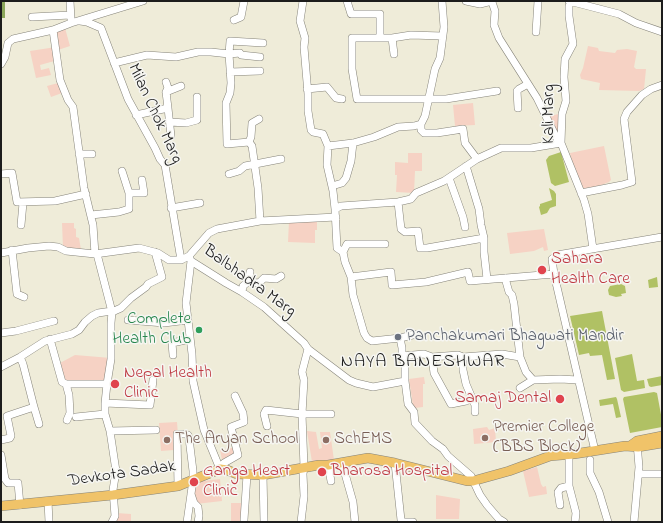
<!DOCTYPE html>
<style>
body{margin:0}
#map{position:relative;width:663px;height:523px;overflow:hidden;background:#efecd9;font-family:"Indie Flower",sans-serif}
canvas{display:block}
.frame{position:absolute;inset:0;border:2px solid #1c1c1c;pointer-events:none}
</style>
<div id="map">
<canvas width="663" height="523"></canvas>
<div class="frame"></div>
</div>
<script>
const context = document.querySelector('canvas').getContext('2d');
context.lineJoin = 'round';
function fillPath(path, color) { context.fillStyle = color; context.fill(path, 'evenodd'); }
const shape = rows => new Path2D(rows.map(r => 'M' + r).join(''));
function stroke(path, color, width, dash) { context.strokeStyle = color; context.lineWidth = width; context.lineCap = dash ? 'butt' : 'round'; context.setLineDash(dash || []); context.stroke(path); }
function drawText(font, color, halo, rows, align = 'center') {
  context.font = font + ' "Indie Flower",sans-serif'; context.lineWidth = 3; context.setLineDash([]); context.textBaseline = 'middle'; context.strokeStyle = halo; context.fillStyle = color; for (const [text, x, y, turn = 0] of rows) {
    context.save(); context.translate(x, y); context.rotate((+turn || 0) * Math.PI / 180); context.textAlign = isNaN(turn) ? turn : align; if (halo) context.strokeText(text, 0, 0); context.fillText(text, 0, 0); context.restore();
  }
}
fillPath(shape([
 [65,28,70,46,58,50,55,32],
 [588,46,598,48,599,51,615,53,617,50,627,49,637,51,634,67,636,69,646,69,644,89,639,91,599,90,600,83,581,79,580,75,583,68],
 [56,47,58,60,40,65,41,70,49,68,51,75,36,78,30,51],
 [58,83,62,93,51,97,47,86],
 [473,103,475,125,455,126,453,105],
 [558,114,560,115,560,141,548,117],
 [604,146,611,180,609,182,599,186,580,189,574,172,570,153],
 [408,153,422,153,422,171,415,171,414,193,396,192,397,175,395,175,395,162,408,163],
 [317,219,317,230,315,230,315,243,288,242,289,221],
 [62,223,74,223,74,228,76,229,76,237,79,238,81,250,63,248],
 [544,229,548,250,544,251,543,247,534,251,510,254,507,233],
 [75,355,111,358,106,383,63,381,60,363],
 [424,377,425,384,423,384,423,407,415,408,413,406,409,379],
 [177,422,178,435,173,436,174,450,161,451,159,423],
 [487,427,489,430,495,428,496,442,474,444,473,429],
 [307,431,316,432,319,449,322,448,320,432,330,432,334,460,312,462],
 [235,447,237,452,222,460,220,450],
 [537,467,541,484,543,487,546,486,547,494,529,497,523,471],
 [220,479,222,501,196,504,194,482],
 [436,495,460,499,459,519,436,519],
 [231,503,241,503,241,522,231,522],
 [116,513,131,514,131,522,109,522]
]), '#f6d2c4');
fillPath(shape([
 [561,152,569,182,555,186,551,183,546,160,549,156],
 [549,188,554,191,556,194,556,206,550,208,547,213,541,215,539,207,540,206,540,204,552,200],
 [657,277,658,287,649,288,648,280],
 [621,284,625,286,626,293,621,294,622,296,616,297,609,295,608,290,610,286],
 [602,311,615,379,607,380,602,355,590,356,589,353,579,355,570,316],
 [632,354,637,381,644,380,645,388,624,392,621,390,615,358],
 [662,376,662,385,651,387,649,386,647,379],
 [654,392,657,393,662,420,662,427,630,433,623,399,624,397],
 [616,397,617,399,621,417,616,418,613,404,600,406,599,400]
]), '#b0c164');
fillPath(shape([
 [1,1,5,1,5,18,1,18]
]), '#8ca75a');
const minor = shape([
 [70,1,71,19],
 [303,1,300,21,305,38,304,47,308,94,308,111,311,130,313,132,323,134,328,146,327,165,333,191,335,209],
 [347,1,351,14,380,14,380,37],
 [442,1,444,27,440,58,435,69,425,116,421,124,421,130,424,133,437,133,463,129,465,143,477,159],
 [466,1,480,4,492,1],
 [569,1,619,14,636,23,662,32],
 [571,1,569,6,569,16,573,44,565,59,564,77,566,101,562,114,561,143,584,200,588,214,593,249],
 [492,2,495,11,494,25,499,38,537,98,559,143],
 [32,17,70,15],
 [234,20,241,17,244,1],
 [80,21,87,22,101,28,128,99,155,148,160,159,165,165,181,260],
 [53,30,60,80,68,100,73,107,84,188,93,225,95,254],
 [536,32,538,1],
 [442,36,411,35,392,38,352,38,352,69,357,99,446,99,497,91],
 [392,38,394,54],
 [114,63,147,55,176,57,198,52,211,52,229,54,240,53,241,55,260,57],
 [1,64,5,57,8,43,13,39,53,30,71,23,143,1],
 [230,72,260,71],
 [166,82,168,88,166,92],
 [307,89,327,87,336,98,342,99],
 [168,108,171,136],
 [518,108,517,91,519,89,528,84],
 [136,115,168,108,166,92,181,86],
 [170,122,186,123,197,120,197,97],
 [249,142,251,137,252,123,259,119],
 [328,146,353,143,374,137,398,127,414,126,421,124],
 [79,154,92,154],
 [122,171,129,193],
 [1,174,12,173,17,202,55,201,86,194],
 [229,174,239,171,245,166,281,159],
 [449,178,463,217,465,227],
 [332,186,342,183,346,178,351,161,353,143],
 [581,193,622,185,632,182,624,119,627,112,642,95,651,89,662,85],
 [398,202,401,229,405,232,418,231,420,248,427,248,484,238,481,225,479,209,466,166],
 [171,208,200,203],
 [91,215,119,212,129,209,129,193,144,193,142,180],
 [260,221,258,188,252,146,249,142,227,144,226,103,230,93,231,83,229,54,230,41,263,43],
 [21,225,23,203],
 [484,238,484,252,487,279],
 [12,250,17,294,24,297],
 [343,252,347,244,385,244],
 [1,253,28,248,49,246,58,247,66,251,95,254,139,248,158,253,169,260,181,260,189,256,209,233,217,229,260,221,336,217],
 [97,254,112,312,111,323,111,359,107,384,105,403,105,414,110,431,116,471,113,490,115,516,112,522],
 [189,256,191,261,226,283,242,292,264,307,304,343,308,349,349,380,356,383,373,387,405,381],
 [191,261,186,303,192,354,193,381,204,430,220,469],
 [351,277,391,272,392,285,426,282,468,272,470,281,554,274],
 [505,278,509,292,512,295,514,304,520,357],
 [248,282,250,272],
 [242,292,243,286,248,282,259,283,264,278,276,279,281,276],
 [112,312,121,308,131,298,146,287,148,284,162,277,155,252],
 [128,320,164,323,188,320],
 [1,333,16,331,54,321],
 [400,338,417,334],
 [50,339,62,382,66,384,107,384],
 [173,355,172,343,190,339],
 [402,356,424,354,432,357,458,355,463,357,502,354,520,357,526,372,533,380,560,379,578,380],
 [432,357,434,373,451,404,466,401],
 [463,357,463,370,466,384,475,405,475,412],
 [1,367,20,357,45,341,72,334,79,330,85,322,92,316,98,313,112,311],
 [66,384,69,395,70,413,67,420],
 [520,388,533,380],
 [105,403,150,405,153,380],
 [34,407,39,424],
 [76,417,105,414],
 [267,426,264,414,266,410,302,414,331,414],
 [110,431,156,430],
 [1,440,10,438,11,436,7,416,34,407,23,364,20,357],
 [595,451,554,274,552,259,557,255,662,237],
 [1,455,5,479,8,483,18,483,20,505],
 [569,459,569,486,576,513,575,522],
 [590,460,590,473,599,492,608,522],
 [342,463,353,502,355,522],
 [395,463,401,520,402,522,413,522],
 [328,465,331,481],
 [220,469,224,463,238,455,231,427,244,422,243,413,235,396],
 [639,474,662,474],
 [263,475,264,522],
 [178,486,177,434,185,434,188,435,189,438,193,471,193,480,187,522],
 [191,494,194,503,198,507,199,516,198,522],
 [48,501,49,522],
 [560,505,558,492,561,488,569,486],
 [244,520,247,475],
 [301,522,304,496,303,474,304,467,302,414,304,380,302,372,308,349],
 [504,522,499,519,487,505,480,495,471,476,448,456,443,449,432,441,415,423,414,412,408,404,405,381,405,365,402,356,402,348,400,338,372,341,367,338,364,333,353,295,351,277,345,262,343,252,337,248,335,209,341,206,398,202,411,199,416,193,444,181,477,159,501,148,531,148,561,143],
 [634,522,639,467,637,443]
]);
const major = shape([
 [630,446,637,441,662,436],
 [1,506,113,495,178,486,220,469,227,470,237,474,263,475,319,465,328,465,368,458,395,463,467,481,473,481,509,471,550,456,574,454,625,446,638,447,662,443]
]);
stroke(minor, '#86847a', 8);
stroke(major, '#86847a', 10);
stroke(minor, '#fff', 7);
stroke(major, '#f0c369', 9);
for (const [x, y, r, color] of [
 [542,270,5,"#e0444e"],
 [199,330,4,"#2e9e5b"],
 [398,337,4,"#6b7280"],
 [115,384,5,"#e0444e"],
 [560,399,5,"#e0444e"],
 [485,438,4,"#8d6e63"],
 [167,440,4,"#8d6e63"],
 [326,440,4,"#8d6e63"],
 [322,472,5,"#e0444e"],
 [194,482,5,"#e0444e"]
]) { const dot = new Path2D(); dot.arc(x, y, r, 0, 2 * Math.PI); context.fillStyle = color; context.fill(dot); stroke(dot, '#f6f6f2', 1.5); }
drawText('17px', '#1c1c1c', '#f6f6f2', [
 ["Milan Chok Marg",154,114,65],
 ["Kali Marg",550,114,-90],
 ["Balbhadra Marg",249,282,36],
 ["Devkota Sadak",122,475,-8]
]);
drawText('17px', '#be3a42', '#f6f6f2', [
 ["Sahara",551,260],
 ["Health Care",551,280],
 ["Nepal Health",124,374],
 ["Clinic",124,394],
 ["Samaj Dental",551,399,"right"],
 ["Ganga Heart",203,472],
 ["Clinic",203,492],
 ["Bharosa Hospital",331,472]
], 'left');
drawText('17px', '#27864d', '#f6f6f2', [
 ["Complete",191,320],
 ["Health Club",191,340]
], 'right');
drawText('17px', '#5b616d', '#f6f6f2', [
 ["Panchakumari Bhagwati Mandir",406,337]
], 'left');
drawText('17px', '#785e54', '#f6f6f2', [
 ["Premier College",493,428],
 ["(BBS Block)",493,448],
 ["The Aryan School",175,440],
 ["SchEMS",334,440]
], 'left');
context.letterSpacing = '1px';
drawText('18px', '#1c1c1c', '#f6f6f2', [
 ["NAYA BANESHWAR",423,363]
]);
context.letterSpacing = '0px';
</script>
